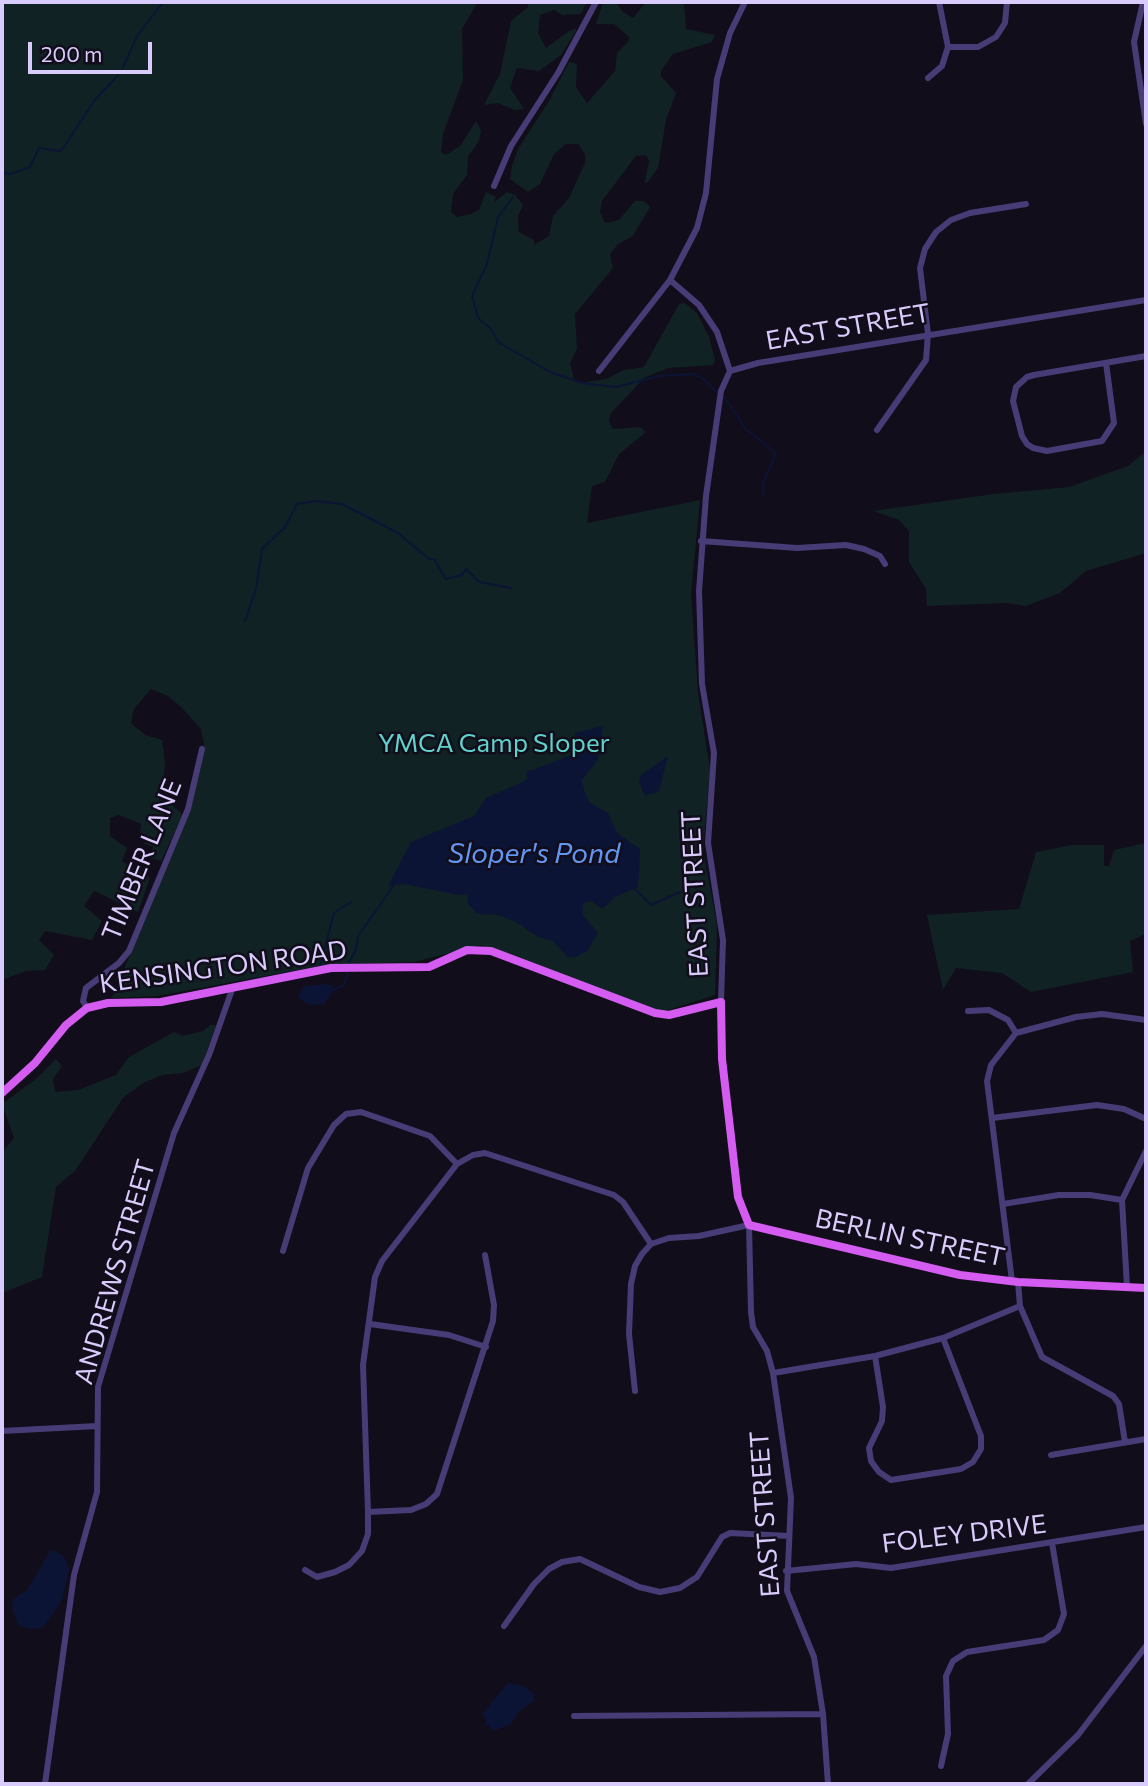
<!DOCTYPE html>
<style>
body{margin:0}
#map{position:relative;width:1148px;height:1786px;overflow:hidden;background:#120d1b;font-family:Commissioner,sans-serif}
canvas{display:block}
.frame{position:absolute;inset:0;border:4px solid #d9cbfb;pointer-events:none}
.scale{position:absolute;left:28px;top:42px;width:124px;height:32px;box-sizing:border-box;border:4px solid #d9cbfb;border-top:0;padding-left:9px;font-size:21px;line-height:24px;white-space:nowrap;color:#d9cbfb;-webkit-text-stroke:5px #120d1b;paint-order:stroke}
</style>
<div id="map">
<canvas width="1148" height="1786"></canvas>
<div class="frame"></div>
<div class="scale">200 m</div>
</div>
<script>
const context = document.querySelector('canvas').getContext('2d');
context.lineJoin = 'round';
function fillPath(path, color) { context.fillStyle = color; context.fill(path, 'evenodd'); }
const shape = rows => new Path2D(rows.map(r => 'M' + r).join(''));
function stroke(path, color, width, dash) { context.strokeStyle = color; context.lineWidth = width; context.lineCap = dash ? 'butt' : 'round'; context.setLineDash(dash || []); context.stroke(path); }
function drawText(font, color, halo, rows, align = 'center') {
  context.font = font + ' Commissioner,sans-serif'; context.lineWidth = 5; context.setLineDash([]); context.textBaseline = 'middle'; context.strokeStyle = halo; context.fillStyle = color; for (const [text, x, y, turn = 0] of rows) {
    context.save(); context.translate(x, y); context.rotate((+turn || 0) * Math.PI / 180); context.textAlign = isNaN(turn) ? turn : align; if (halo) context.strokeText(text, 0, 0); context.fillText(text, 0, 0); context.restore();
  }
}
fillPath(shape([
 [2,2,478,2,462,29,463,80,443,134,441,152,446,155,460,146,476,121,481,130,479,141,468,157,467,175,453,194,451,212,457,217,471,214,479,210,486,192,496,197,493,203,507,192,515,195,523,205,518,216,519,232,534,240,534,245,549,236,553,216,569,198,585,163,585,154,578,144,566,144,554,154,540,184,528,192,510,179,512,166,518,149,549,101,569,62,577,64,576,87,587,103,615,71,617,53,628,42,629,37,614,24,596,24,603,2,616,2,623,12,633,18,646,2,684,2,686,29,715,35,712,42,673,54,661,71,661,76,676,93,666,120,658,168,647,183,645,182,649,161,646,155,636,156,602,201,600,212,605,223,619,220,635,201,644,201,650,207,633,236,618,244,610,254,613,268,575,314,577,349,570,363,574,379,580,383,606,379,624,370,644,367,679,304,685,303,697,313,709,337,715,360,713,365,668,368,644,378,611,413,609,421,613,429,640,427,646,432,619,454,605,482,592,486,587,523,700,500,691,594,698,693,710,769,703,851,717,925,715,995,662,1012,480,945,414,962,325,965,157,996,112,998,192,804,204,744,201,729,181,707,168,696,151,689,134,709,131,723,145,735,162,740,165,763,162,796,183,815,161,861,151,858,153,847,145,844,140,835,141,824,119,815,110,818,110,836,127,848,122,861,150,878,138,912,94,891,84,906,102,921,92,940,45,931,39,940,54,955,45,970,26,971,2,980],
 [529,2,587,2,581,14,562,15,554,10,540,15,538,33,546,48,569,31,576,29,576,31,561,55,539,71,517,68,510,88,524,109,515,110,498,103,484,105,500,74,511,21,528,7],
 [1146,451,1146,553,1086,571,1060,593,1026,606,1007,603,927,606,926,589,909,562,909,531,899,520,873,511,994,494,1069,487,1128,466],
 [1146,843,1146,934,1130,941,1133,972,1031,992,1002,973,956,968,943,990,927,915,1019,909,1036,852,1072,845,1104,845,1104,866,1109,866,1114,850],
 [210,1025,216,1025,202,1065,183,1073,162,1075,143,1083,123,1098,75,1171,56,1187,42,1277,2,1293,2,1152,14,1138,2,1104,37,1078,56,1059,62,1066,53,1079,55,1092,78,1090,116,1075,129,1057,174,1032,183,1036,203,1031]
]), '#102224');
fillPath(shape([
 [603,726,598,760,582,780,585,793,590,803,608,813,618,834,640,849,639,876,638,887,615,897,603,909,591,901,583,904,583,915,598,933,587,951,576,957,567,957,553,941,538,937,516,922,498,915,478,914,467,903,468,894,459,895,404,884,388,886,411,842,474,816,486,798,523,782,527,778,526,772,572,755,575,750,575,733],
 [668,756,659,791,645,796,639,782,641,775],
 [326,984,333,986,334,990,324,1004,310,1005,297,997,304,986],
 [54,1550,64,1557,69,1569,62,1600,43,1628,30,1629,18,1625,12,1607,13,1599,27,1590,50,1551],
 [508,1683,524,1686,532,1692,535,1700,519,1712,511,1724,493,1731,488,1725,483,1726,487,1720,482,1714]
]), '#0c1435');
stroke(shape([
 [2,172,11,174,30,167,39,148,60,151,64,147,94,101,121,72,137,36,163,2],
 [513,197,498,217,487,264,472,296,478,318,491,329,498,342,550,372,582,383,616,387,659,376,693,374,704,379,717,393],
 [724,397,747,430,776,453,763,483,763,494],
 [245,621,256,589,262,549,285,527,297,504,316,501,342,504,398,533,429,559,434,559,446,579,462,575,466,569,479,582,511,588],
 [635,889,651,905,680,892],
 [349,962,356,950,358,936,394,885],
 [320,966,334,913,351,902],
 [334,990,344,985,348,971]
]), '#0c1435', 2);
stroke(shape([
 [1143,2,1134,42,1146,124],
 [948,47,978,47,996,37,1005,23,1007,2],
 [928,78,942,66,948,47,939,2],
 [494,186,511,146,558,73,596,2],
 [670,280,699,305,717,332,730,371],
 [1106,363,1114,423,1102,441,1047,451,1033,448,1027,444,1022,436,1013,401,1016,387,1027,377,1034,375,1146,356],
 [599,371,670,280,697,228,706,193,717,79,730,33,745,2],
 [877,430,926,360,928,334,920,268,925,249,936,232,951,220,970,213,1026,204],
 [701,541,797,548,846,545,864,549,880,556,885,564],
 [721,1002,723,940,708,843,714,753,702,684,699,591,706,496,721,391,730,371,758,363,1146,300],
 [87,1008,83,1001,86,988,119,963,129,951,188,809,202,749],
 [968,1011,989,1010,1008,1020,1016,1033],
 [992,1118,1097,1105,1124,1109,1146,1119],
 [1003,1204,1059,1195,1090,1195,1122,1200],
 [283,1251,308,1168,334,1125,346,1114,361,1112,430,1136,457,1164],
 [1012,1281,987,1081,991,1065,1016,1033,1076,1017,1102,1014,1146,1020],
 [1018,1282,1020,1306,1042,1357,1113,1396,1119,1404,1125,1442],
 [1127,1287,1122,1200,1146,1151],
 [370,1324,449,1335,486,1347],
 [875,1356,883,1407,882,1421,869,1448,871,1461,879,1472,891,1480,961,1469,973,1462,981,1449,981,1436,943,1338],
 [773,1373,875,1356,943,1338,1020,1306],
 [635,1391,629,1334,631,1284,635,1266,642,1254,651,1244,669,1238,699,1236,749,1225,751,1312,753,1327,767,1351,773,1373,791,1498,787,1591,814,1657,823,1714,828,1784],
 [2,1431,97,1426],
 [1051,1455,1146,1439],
 [368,1512,411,1510,426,1504,437,1494,493,1321,494,1305,485,1255],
 [305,1570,317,1577,335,1572,349,1565,362,1551,368,1534,368,1512,363,1365,375,1277,382,1261,457,1164,473,1155,485,1153,614,1195,623,1202,651,1244],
 [786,1571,856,1564,891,1568,1146,1527],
 [504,1626,534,1584,549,1569,562,1562,580,1559,639,1587,660,1592,680,1588,697,1577,722,1537,730,1533,789,1536],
 [574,1716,823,1714],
 [941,1766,948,1734,946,1676,953,1661,967,1652,1044,1640,1058,1630,1064,1614,1052,1543],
 [45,1784,74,1575,97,1492,98,1387,174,1133,209,1055,233,987],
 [1028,1784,1078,1735,1146,1646]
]), '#483c76', 6);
stroke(shape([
 [2,1093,35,1063,66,1025,87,1008,108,1003,161,1002,331,968,429,967,467,950,491,951,655,1013,669,1015,721,1002,722,1059,738,1197,749,1225,960,1275,1018,1282,1146,1288]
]), '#d45cf1', 8);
drawText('26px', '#d9cbfb', '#120d1b', [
 ["EAST STREET",848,327,-10],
 ["TIMBER LANE",142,860,-68],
 ["EAST STREET",695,894,-93],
 ["KENSINGTON ROAD",223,967,-8],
 ["BERLIN STREET",910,1238,12],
 ["ANDREWS STREET",115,1272,-74],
 ["EAST STREET",765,1514,-94],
 ["FOLEY DRIVE",964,1534,-7]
]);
drawText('26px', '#5fd3cb', '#120d1b', [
 ["YMCA Camp Sloper",494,743]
]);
drawText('italic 28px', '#6295f2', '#120d1b', [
 ["Sloper's Pond",534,854]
]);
</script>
